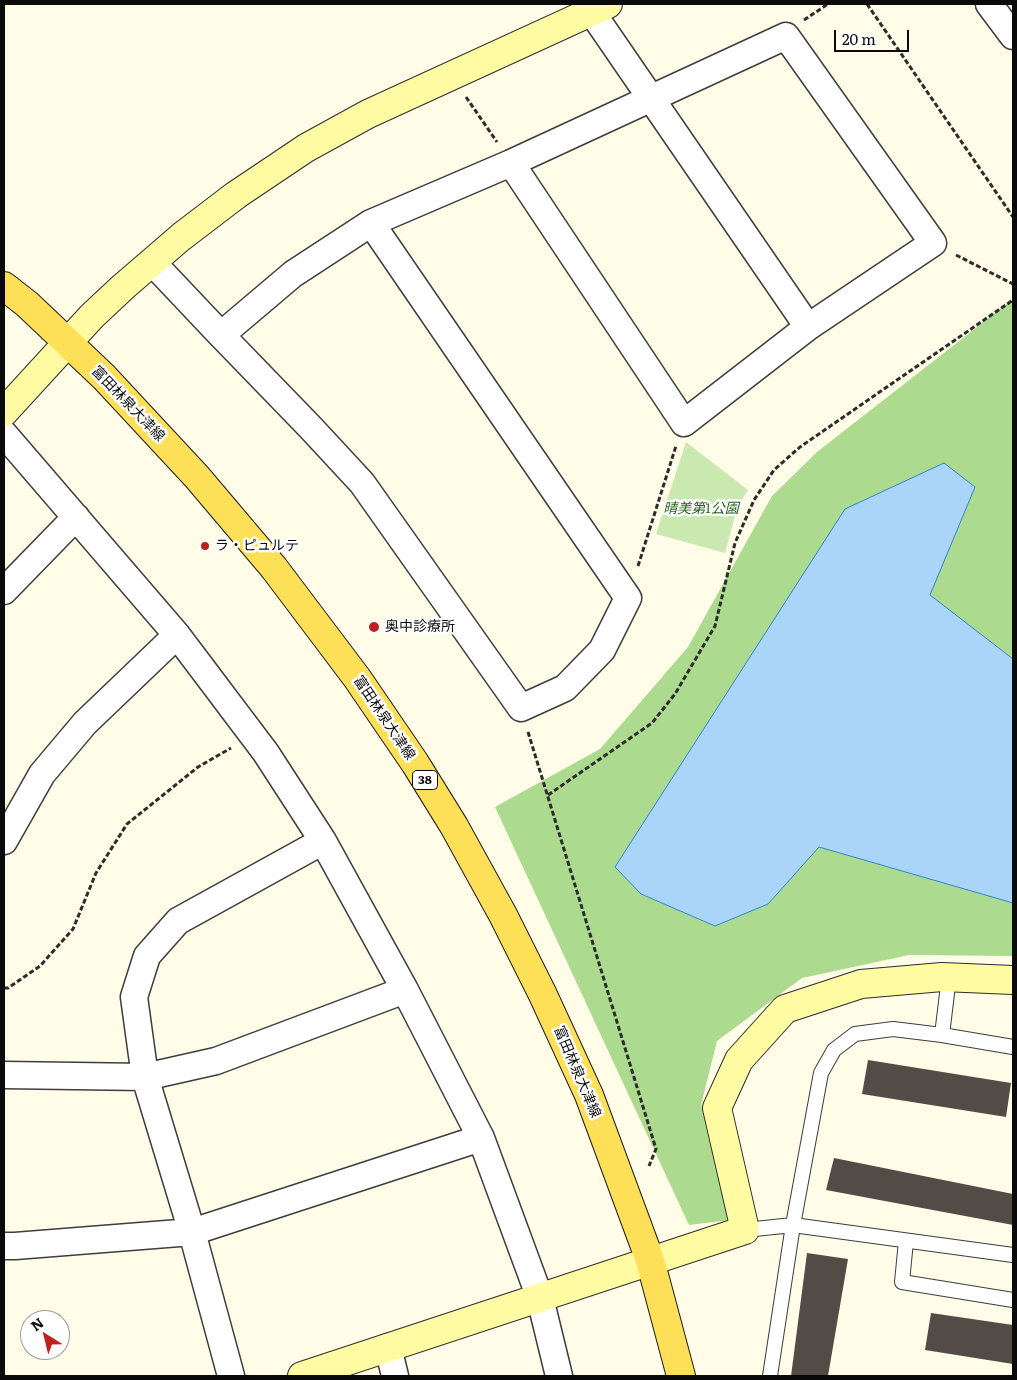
<!DOCTYPE html>
<meta charset="utf-8">
<style>
body{margin:0}
#map{position:relative;width:1017px;height:1380px;overflow:hidden;background:#fffce7;font-family:Literata,serif}
canvas{display:block}
.frame{position:absolute;inset:0;border:5px solid #0a0a0a;pointer-events:none}
.north{position:absolute;left:20px;top:1310px;width:50px;height:50px;box-sizing:border-box;background:#fff;border:1px solid #9d9d9d;border-radius:50%;rotate:324deg;font-size:14px;font-weight:700;line-height:20px;text-align:center;color:#0a0a0a}
.north::after{content:'';display:block;margin:auto;width:18px;height:22px;background:#bd221f;clip-path:polygon(50% 0,100% 100%,50% 72%,0 100%)}
.scale{position:absolute;left:834px;top:30px;width:75px;height:22px;box-sizing:border-box;border:2px solid #0a0a0a;border-top:0;padding-left:6px;font-size:15px;line-height:18px;white-space:nowrap;color:#0a0a0a;-webkit-text-stroke:4px #fff;paint-order:stroke}
</style>
<div id="map">
<canvas width="1017" height="1380"></canvas>
<div class="frame"></div>
<div class="north">N</div>
<div class="scale">20 m</div>
</div>
<script>
const context = document.querySelector('canvas').getContext('2d');
context.lineJoin = 'round';
function fillPath(path, color) { context.fillStyle = color; context.fill(path, 'evenodd'); }
const shape = rows => new Path2D(rows.map(r => 'M' + r).join(''));
function stroke(path, color, width, dash) { context.strokeStyle = color; context.lineWidth = width; context.lineCap = dash ? 'butt' : 'round'; context.setLineDash(dash || []); context.stroke(path); }
function drawText(font, color, halo, rows, align = 'center') {
  context.font = font + ' Literata,"Noto Sans JP",serif'; context.lineWidth = 5; context.setLineDash([]); context.textBaseline = 'middle'; context.strokeStyle = halo; context.fillStyle = color; for (const [text, x, y, turn = 0] of rows) {
    context.save(); context.translate(x, y); context.rotate((+turn || 0) * Math.PI / 180); context.textAlign = isNaN(turn) ? turn : align; if (halo) context.strokeText(text, 0, 0); context.fillText(text, 0, 0); context.restore();
  }
}
fillPath(shape([
 [686,442,748,490,738,505,725,553,656,534]
]), '#cae9b0');
fillPath(shape([
 [1013,299,1013,956,909,955,802,978,717,1041,701,1105,730,1220,689,1225,495,807,600,749,688,647,772,496,817,452]
]), '#acdb8f');
const water = shape([
 [944,463,975,487,930,595,1013,659,1013,903,819,847,768,904,715,926,641,894,615,867,845,509,944,463]
]);
fillPath(water, '#aad5f8');
stroke(water, '#2f85d1', 1);
fillPath(shape([
 [868,1060,1011,1083,1006,1117,862,1094],
 [834,1158,1013,1194,1013,1225,826,1190],
 [807,1253,848,1259,828,1376,791,1376],
 [931,1313,1013,1325,1013,1364,925,1350]
]), '#534c46');
const lane = shape([
 [942,1035,949,977],
 [745,1230,793,1225,1013,1255],
 [906,1241,902,1282,1013,1300],
 [770,1376,793,1225,821,1073,834,1050,855,1034,893,1029,942,1035,1013,1047]
]);
const street = shape([
 [989,4,1013,36],
 [591,11,808,327],
 [152,262,221,335,293,274,371,223,511,163,786,36,933,243,808,327,684,423,511,163],
 [221,335,311,428,362,483,521,708,565,688,602,650,628,598,371,223],
 [4,434,177,635,266,753,323,841,405,990,481,1138,540,1298,559,1376],
 [4,591,76,517],
 [4,841,42,774,85,723,177,635],
 [4,1075,145,1077,216,1061,405,990],
 [4,1246,15,1246,192,1232,481,1138],
 [388,1347,395,1376],
 [231,1376,192,1232,145,1077,134,997,147,956,178,921,323,841]
]);
const secondary = shape([
 [4,412,92,316,123,287,181,237,236,195,306,148,368,114,608,4],
 [302,1376,745,1230,717,1108,739,1060,785,1009,861,984,942,977,1013,980]
]);
const primary = shape([
 [4,286,27,304,104,377,197,477,274,568,357,678,415,763,454,826,503,915,543,995,589,1095,650,1260,681,1376]
]);
stroke(lane, '#3d3d3d', 16);
stroke(street, '#3d3d3d', 29);
stroke(secondary, '#2c2c2c', 30);
stroke(primary, '#1b1b1b', 30);
stroke(shape([
 [867,4,1013,217],
 [804,20,828,4],
 [466,97,497,142],
 [956,255,1013,284],
 [638,566,676,446],
 [528,732,656,1149,649,1166],
 [548,795,652,723,675,694,715,626,735,543,754,500,774,470,800,447,1013,300],
 [4,988,8,988,40,966,73,929,96,873,127,824,198,767,231,748]
]), '#2c2c2c', 3, [5, 2.5]);
stroke(lane, '#fff', 14);
stroke(street, '#fff', 26);
stroke(secondary, '#fffba2', 28);
stroke(primary, '#fde058', 28);
for (const [x, y, r, color] of [
 [205,546,5,"#bd221f"],
 [374,627,6,"#bd221f"]
]) { const dot = new Path2D(); dot.arc(x, y, r, 0, 2 * Math.PI); context.fillStyle = color; context.fill(dot); stroke(dot, '#fff', 2); }
for (const [x, y, w] of [
 [425,780,25]
]) { const box = new Path2D(); box.roundRect(x - w / 2, y - 9.5, w, 19, 4); context.fillStyle = '#fff'; context.fill(box); stroke(box, '#0a0a0a', 1); }
drawText('bold 12px', '#0a0a0a', null, [
 ["38",425,780]
]);
drawText('14px', '#0a0a0a', '#fff', [
 ["富田林泉大津線",128,404,46],
 ["富田林泉大津線",384,718,56],
 ["富田林泉大津線",577,1072,67]
]);
drawText('italic 14px', '#24621a', '#fff', [
 ["晴美第1公園",701,509]
]);
drawText('14px', '#0a0a0a', '#fff', [
 ["ラ・ピュルテ",215,546],
 ["奥中診療所",385,627]
], 'left');
</script>
